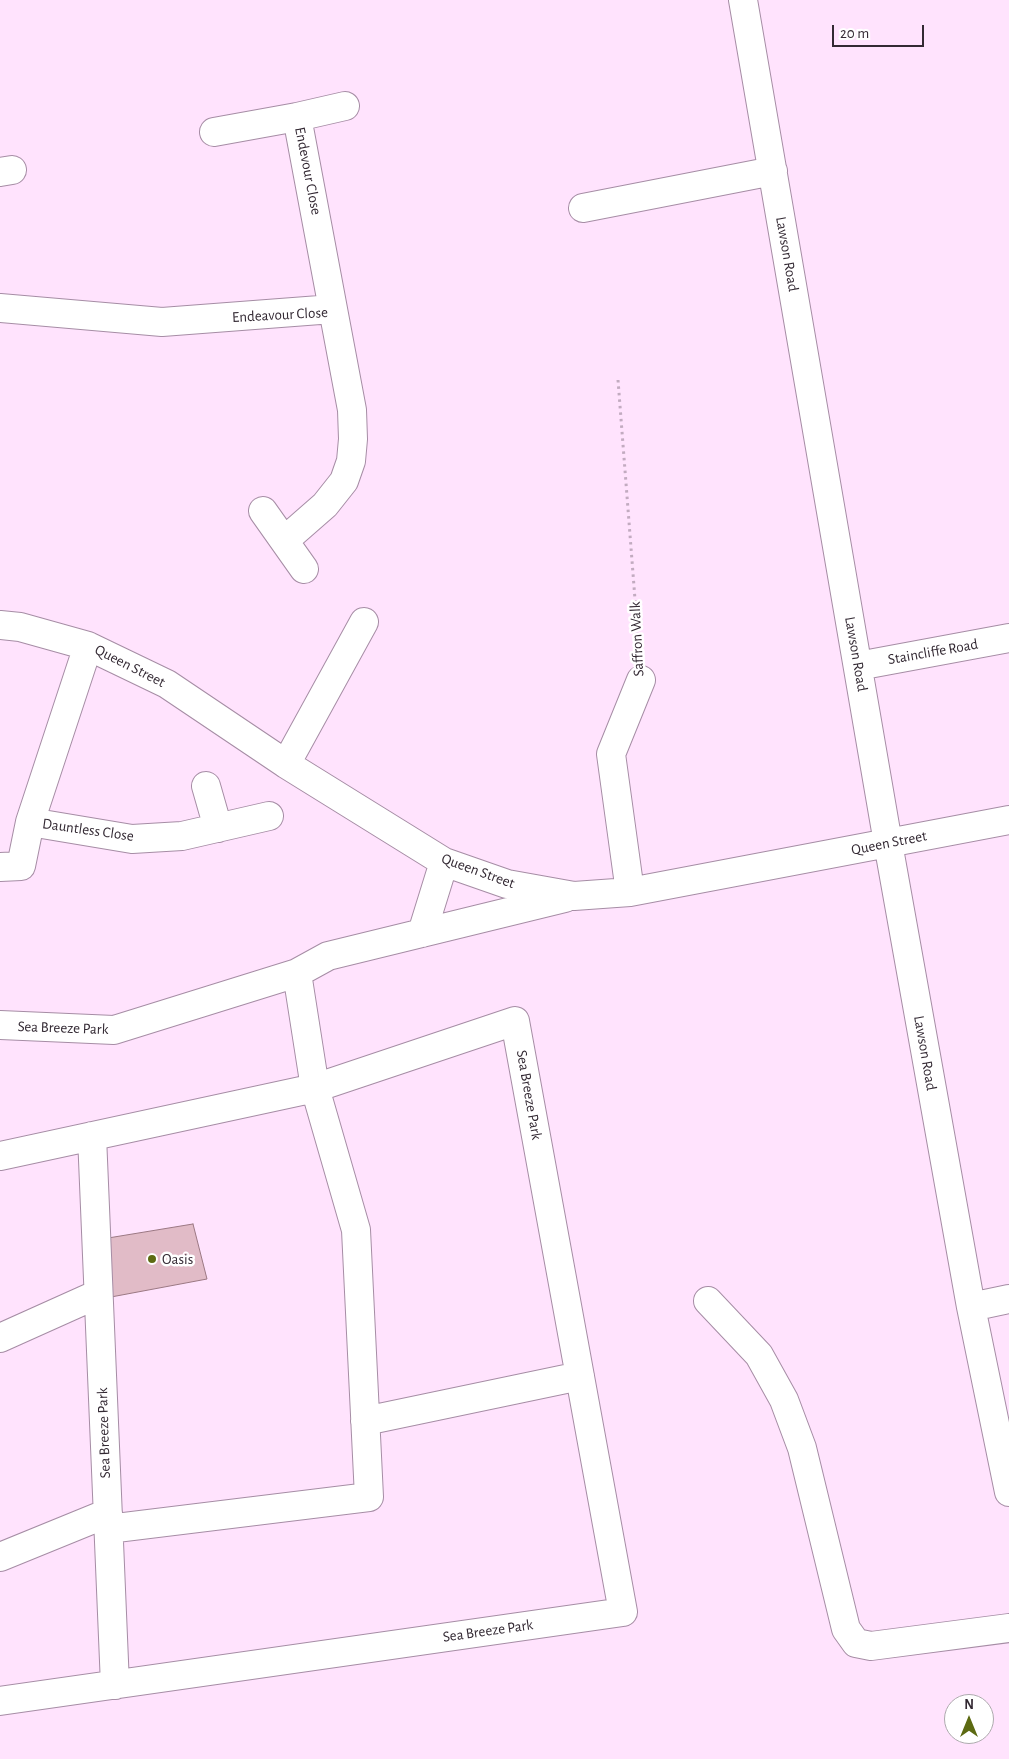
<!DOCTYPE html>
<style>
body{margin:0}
#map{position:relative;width:1009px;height:1759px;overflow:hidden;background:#ffe3fd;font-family:"Alegreya Sans",sans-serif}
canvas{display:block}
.north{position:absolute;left:944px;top:1694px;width:50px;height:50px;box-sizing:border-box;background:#fff;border:1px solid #ada9ad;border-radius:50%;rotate:0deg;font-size:14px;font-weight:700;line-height:20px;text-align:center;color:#332933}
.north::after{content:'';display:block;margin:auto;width:18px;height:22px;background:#5c6a12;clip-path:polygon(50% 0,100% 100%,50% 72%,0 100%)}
.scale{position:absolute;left:832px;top:25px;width:92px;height:22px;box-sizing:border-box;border:2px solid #332933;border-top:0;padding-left:6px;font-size:15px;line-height:18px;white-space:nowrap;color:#332933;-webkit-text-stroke:4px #fff;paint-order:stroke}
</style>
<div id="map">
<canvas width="1009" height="1759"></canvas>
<div class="north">N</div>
<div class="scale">20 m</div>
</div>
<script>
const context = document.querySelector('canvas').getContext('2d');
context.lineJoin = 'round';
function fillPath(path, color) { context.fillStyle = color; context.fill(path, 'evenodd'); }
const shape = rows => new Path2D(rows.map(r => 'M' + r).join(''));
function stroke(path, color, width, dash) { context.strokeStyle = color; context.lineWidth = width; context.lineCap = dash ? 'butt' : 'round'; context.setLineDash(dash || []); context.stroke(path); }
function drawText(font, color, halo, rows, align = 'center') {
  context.font = font + ' "Alegreya Sans",sans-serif'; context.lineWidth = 5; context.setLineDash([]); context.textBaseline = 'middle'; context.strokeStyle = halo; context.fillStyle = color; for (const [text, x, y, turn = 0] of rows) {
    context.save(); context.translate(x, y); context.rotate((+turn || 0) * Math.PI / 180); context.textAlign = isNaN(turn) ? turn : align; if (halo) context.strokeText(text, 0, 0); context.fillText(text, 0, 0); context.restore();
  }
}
const building = shape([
 [193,1224,207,1279,111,1297,96,1240,193,1224]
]);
fillPath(building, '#e1bbc7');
stroke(building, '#9b7883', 1);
const minor = shape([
 [743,0,888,843,971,1307,1009,1492],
 [297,117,345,106],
 [214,132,297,117,333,309],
 [0,172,12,170],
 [583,208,773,171],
 [0,308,162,322,333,309,352,410,353,439,351,461,344,481,325,505,285,540],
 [263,511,304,569],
 [0,625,20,627,88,646,167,684,286,764,444,862,507,884,574,896,630,892,1009,820],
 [88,646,30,822,132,839,182,836,269,816],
 [858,666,1009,638],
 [286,764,364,622],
 [206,786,218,828],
 [0,867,21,866,30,822],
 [630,892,611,754,641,680],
 [422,933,444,862],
 [0,1025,114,1030,297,973],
 [92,1136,115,1685],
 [0,1156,315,1088,515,1021,623,1612,0,1701],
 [708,1301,759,1355,784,1400,802,1448,846,1629,856,1643,871,1646,1009,1628],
 [971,1307,1009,1299],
 [0,1338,98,1294],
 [365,1421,580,1376],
 [108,1529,369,1497,356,1230,315,1088,297,973,328,956,565,898],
 [0,1557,108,1513]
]);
stroke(minor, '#a68da5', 30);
stroke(shape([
 [618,380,639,651]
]), '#c2abc0', 3, [2.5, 4]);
stroke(minor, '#fff', 28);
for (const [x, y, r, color] of [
 [152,1259,5,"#5c6a12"]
]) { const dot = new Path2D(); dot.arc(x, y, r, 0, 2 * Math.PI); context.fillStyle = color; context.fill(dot); stroke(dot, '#fff', 2); }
drawText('15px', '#332933', '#fff', [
 ["Endevour Close",308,171,79],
 ["Lawson Road",787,254,80],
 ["Endeavour Close",280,315,-3],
 ["Saffron Walk",637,639,-93],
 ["Staincliffe Road",933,652,-10],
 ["Lawson Road",856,654,80],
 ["Queen Street",130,666,27],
 ["Dauntless Close",88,830,8],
 ["Queen Street",889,843,-11],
 ["Queen Street",478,871,20],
 ["Sea Breeze Park",63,1028,2],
 ["Lawson Road",925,1053,80],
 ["Sea Breeze Park",529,1095,80],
 ["Sea Breeze Park",104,1433,-92],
 ["Sea Breeze Park",488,1631,-8]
]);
drawText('15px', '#332933', '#fff', [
 ["Oasis",162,1259]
], 'left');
</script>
